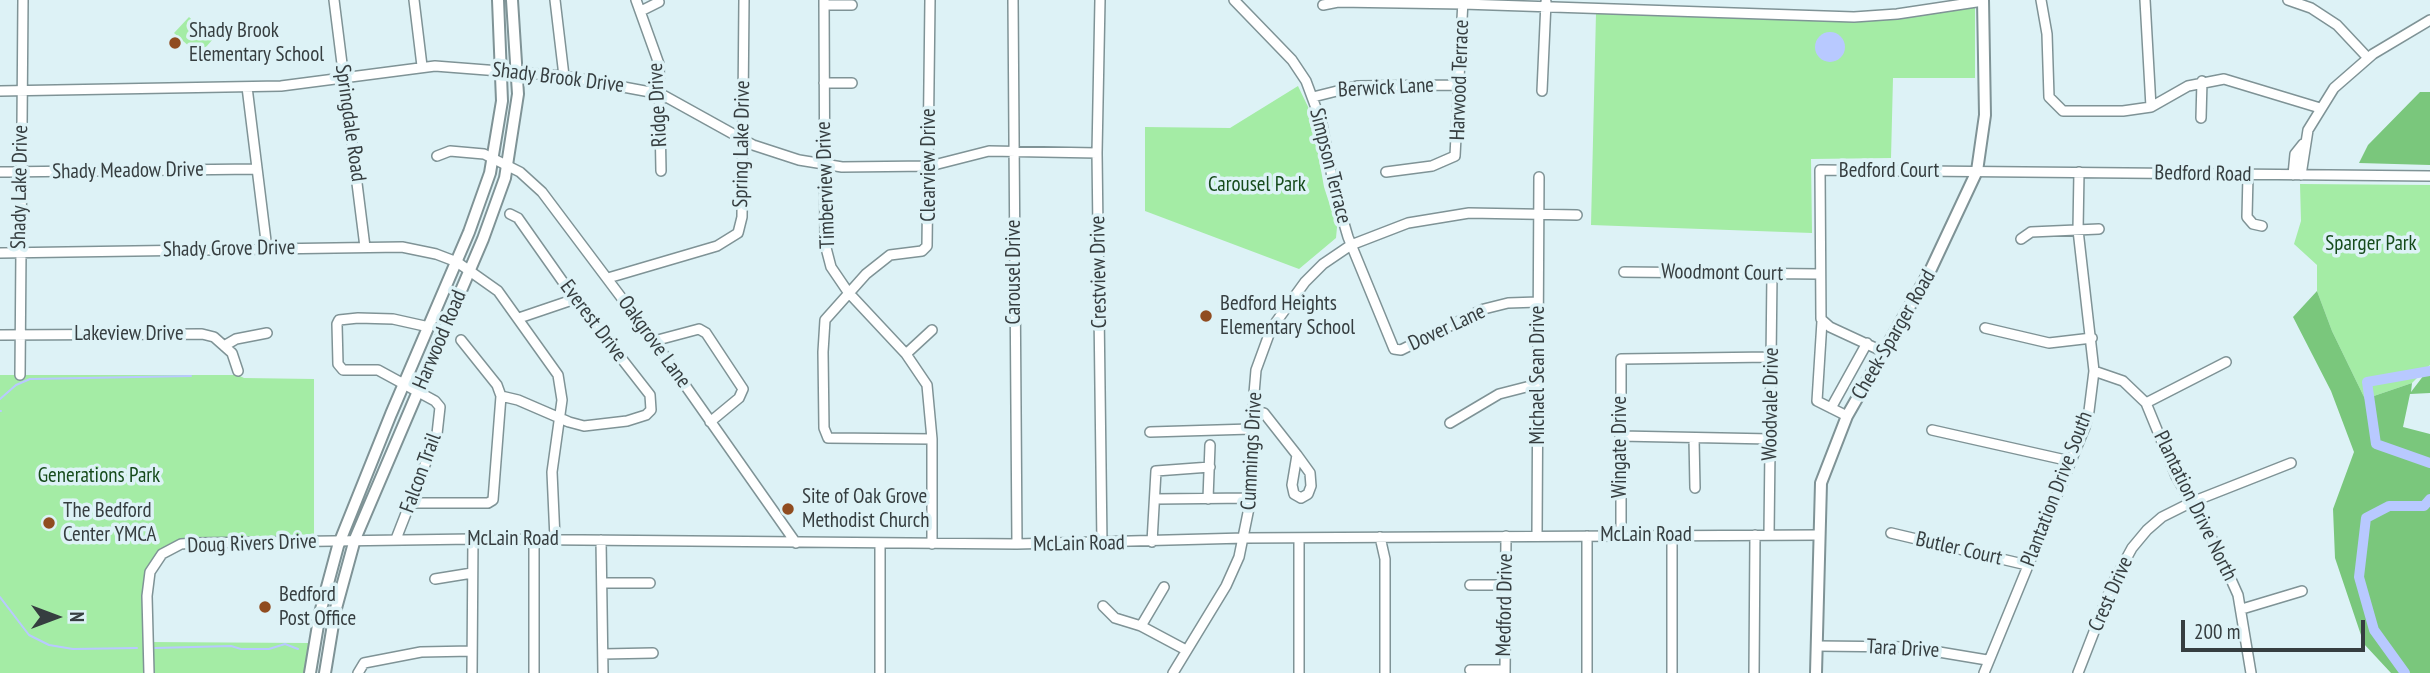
<!DOCTYPE html>
<style>
body{margin:0}
#map{position:relative;width:2430px;height:673px;overflow:hidden;background:#ddf2f6;font-family:"PT Sans Narrow",sans-serif}
canvas{display:block}
.north{position:absolute;left:21px;top:582px;width:70px;height:70px;-webkit-text-stroke:5px #ddf2f6;paint-order:stroke;rotate:90deg;font-size:19px;font-weight:700;line-height:28px;text-align:center;color:#363e40}
.north::after{content:'';display:block;margin:auto;width:24px;height:32px;background:#363e40;clip-path:polygon(50% 0,100% 100%,50% 72%,0 100%)}
.scale{position:absolute;left:2181px;top:620px;width:184px;height:32px;box-sizing:border-box;border:4px solid #363e40;border-top:0;padding-left:9px;font-size:21px;line-height:24px;white-space:nowrap;color:#363e40;-webkit-text-stroke:5px #ddf2f6;paint-order:stroke}
</style>
<div id="map">
<canvas width="2430" height="673"></canvas>
<div class="north">N</div>
<div class="scale">200 m</div>
</div>
<script>
const context = document.querySelector('canvas').getContext('2d');
context.lineJoin = 'round';
function fillPath(path, color) { context.fillStyle = color; context.fill(path, 'evenodd'); }
const shape = rows => new Path2D(rows.map(r => 'M' + r).join(''));
function stroke(path, color, width, dash) { context.strokeStyle = color; context.lineWidth = width; context.lineCap = dash ? 'butt' : 'round'; context.setLineDash(dash || []); context.stroke(path); }
function drawText(font, color, halo, rows, align = 'center') {
  context.font = font + ' "PT Sans Narrow",sans-serif'; context.lineWidth = 7; context.setLineDash([]); context.textBaseline = 'middle'; context.strokeStyle = halo; context.fillStyle = color; for (const [text, x, y, turn = 0] of rows) {
    context.save(); context.translate(x, y); context.rotate((+turn || 0) * Math.PI / 180); context.textAlign = isNaN(turn) ? turn : align; if (halo) context.strokeText(text, 0, 0); context.fillText(text, 0, 0); context.restore();
  }
}
fillPath(shape([
 [1975,6,1975,78,1893,78,1891,158,1811,159,1812,233,1591,225,1596,13,1877,20],
 [189,17,213,39,199,55,174,33],
 [1298,86,1311,113,1324,187,1337,227,1336,238,1299,269,1145,211,1145,127,1230,128],
 [2300,184,2430,185,2430,365,2412,383,2365,399,2332,331,2317,291,2317,265,2294,244,2301,221],
 [0,375,238,375,244,378,314,379,314,542,194,543,170,549,150,572,148,642,308,643,308,673,0,673]
]), '#a4eca5');
fillPath(shape([
 [2420,92,2430,92,2430,165,2359,163,2368,145],
 [2317,291,2332,331,2365,399,2412,383,2411,392,2430,367,2430,393,2410,394,2403,427,2430,434,2430,673,2391,673,2364,644,2335,558,2333,509,2354,452,2331,391,2293,317]
]), '#7ac77c');
fillPath(shape([
 '1815 47a15 15 0 1 1 30 0a15 15 0 1 1-30 0Z'
]), '#b8c9ff');
stroke(shape([
 [0,399,16,385,30,379,191,376],
 [0,411,1,411],
 [0,597,29,635,49,645,73,649,137,648],
 [155,648,231,646,241,649,269,649,285,644,298,649]
]), '#b8c9ff', 2);
stroke(shape([
 [2430,371,2367,382,2376,444,2430,463],
 [2405,673,2374,630,2359,577,2366,518,2389,506,2424,506,2430,499]
]), '#b8c9ff', 10);
const minor = shape([
 [334,0,365,247],
 [414,0,422,66],
 [555,0,564,76],
 [636,0,659,64,661,171],
 [824,0,825,244,831,267,848,292,906,354,927,385,932,439,932,544],
 [930,0,927,246,922,251,890,255,866,274,825,320,823,352,824,428,828,438,932,439],
 [1013,0,1017,544],
 [1100,0,1097,153,1102,544],
 [1234,0,1292,60,1306,81,1322,124,1335,193,1348,237,1394,349,1401,350,1484,309,1508,303,1538,302],
 [2041,0,2047,34,2049,97,2063,111,2123,111,2151,107,2188,86,2224,79,2320,108],
 [2145,0,2151,107],
 [2288,0,2311,8,2337,25,2368,58],
 [824,5,852,5],
 [1323,5,1338,2,1463,4,1854,17,1897,14,1983,1],
 [641,11,659,2],
 [824,83,852,83],
 [247,87,267,249],
 [0,91,281,86,435,66,564,76,661,94,753,145,799,160,842,167,930,166,989,151,1097,153],
 [1542,91,1546,2],
 [1313,97,1357,86,1461,85],
 [2201,118,2202,81],
 [437,156,450,151,484,154,520,172,542,192,654,341,796,543],
 [0,172,256,169],
 [1386,172,1432,166,1455,156,1463,0],
 [2248,175,2247,217,2253,224,2262,226],
 [2293,175,2295,154,2303,144],
 [2301,175,2308,130,2334,88,2373,54,2430,20],
 [2021,239,2031,232,2099,229],
 [0,253,402,247,436,254,457,262,498,291,558,375,562,400,552,472,555,539],
 [1624,272,1819,274],
 [608,278,717,246,738,233,742,217,744,0],
 [519,318,575,299],
 [1822,321,1817,401,1847,416],
 [1985,328,2049,343,2092,338],
 [0,335,202,334,214,337,232,353,238,371],
 [461,340,497,385,501,396,518,400,569,422,584,426,627,421,646,415,651,410,650,395,575,299,518,218,510,214],
 [654,341,699,329,706,333,743,389,739,398,710,422],
 [224,346,236,339,267,333],
 [1884,352,1830,327,1821,319,1820,170,2430,176],
 [906,354,932,330],
 [2094,371,2123,381,2146,403,2176,476,2216,546,2238,595,2251,673],
 [20,375,23,0],
 [2146,403,2226,362],
 [1831,408,1867,343],
 [1252,410,1264,413,1297,455,1292,485,1294,494,1301,498,1308,494,1311,486,1310,473,1297,455],
 [1450,423,1499,394,1538,384],
 [1932,430,2070,461],
 [1150,432,1251,429],
 [1620,436,1771,439],
 [1694,438,1695,488],
 [1155,499,1251,498],
 [1208,499,1210,445],
 [410,503,488,503,493,500,501,396],
 [1891,533,2027,565],
 [1769,535,1772,274],
 [1537,536,1539,177],
 [1587,536,1587,673],
 [1621,536,1621,359,1771,357],
 [1380,537,1385,559,1385,673],
 [396,539,437,434,440,407,435,401,378,370,343,370,338,364,337,324,339,320,358,318,393,319,429,327],
 [601,540,603,673],
 [1152,542,1156,471,1210,467],
 [435,579,472,573],
 [602,583,650,583],
 [1470,585,1506,585],
 [1103,606,1115,618,1141,626,1186,650],
 [2242,609,2302,591],
 [1141,626,1164,587],
 [1817,646,1909,647,1987,660],
 [603,654,653,653],
 [1470,670,1505,670],
 [149,673,147,596,150,572,162,554,181,544,194,543,473,539,1017,544,1245,538,1819,535],
 [358,673,364,663,421,652,472,651],
 [472,673,473,539],
 [534,673,534,539],
 [880,673,880,544],
 [1173,673,1226,586,1239,557,1251,498,1251,429,1256,370,1271,329,1305,282,1323,264,1351,245,1408,223,1469,213,1577,215],
 [1299,673,1299,538],
 [1505,673,1506,536],
 [1672,673,1672,535],
 [1754,673,1755,535],
 [1984,673,2085,427,2089,411,2094,371,2078,230,2079,172],
 [2078,673,2113,583,2132,548,2147,530,2162,517,2192,502,2291,463]
]);
const major = shape([
 [310,673,320,613,338,546,391,414,469,232,490,173,502,101,498,0],
 [325,673,335,612,355,539,483,239,505,178,518,94,512,0],
 [1816,673,1821,483,1847,416,1931,269,1977,171,1985,115,1983,0]
]);
stroke(minor, '#7f9396', 12);
stroke(major, '#7f9396', 14);
stroke(minor, '#fff', 9);
stroke(major, '#fff', 10);
for (const [x, y, r, color] of [
 [175,43,7,"#904c20"],
 [1206,316,7,"#904c20"],
 [788,509,7,"#904c20"],
 [49,523,7,"#904c20"],
 [265,607,7,"#904c20"]
]) { const dot = new Path2D(); dot.arc(x, y, r, 0, 2 * Math.PI); context.fillStyle = color; context.fill(dot); stroke(dot, '#ddf2f6', 2.5); }
drawText('21px', '#363e40', '#ddf2f6', [
 ["Shady Brook",189,31],
 ["Elementary School",189,55],
 ["Bedford Heights",1220,304],
 ["Elementary School",1220,328],
 ["Site of Oak Grove",802,497],
 ["Methodist Church",802,521],
 ["The Bedford",63,511],
 ["Center YMCA",63,535],
 ["Bedford",279,595],
 ["Post Office",279,619]
], 'left');
drawText('21px', '#363e40', '#ddf2f6', [
 ["Shady Brook Drive",558,78,7],
 ["Harwood Terrace",1460,80,-88],
 ["Berwick Lane",1386,88,-3],
 ["Ridge Drive",658,105,-93],
 ["Springdale Road",350,123,82],
 ["Spring Lake Drive",742,144,-89],
 ["Clearview Drive",929,165,-90],
 ["Simpson Terrace",1330,166,76],
 ["Shady Meadow Drive",128,171,-1],
 ["Bedford Court",1889,171],
 ["Bedford Road",2203,174,1],
 ["Timberview Drive",826,185,-92],
 ["Shady Lake Drive",20,187,-89],
 ["Shady Grove Drive",229,249,-1],
 ["Carousel Drive",1014,272,-90],
 ["Crestview Drive",1099,272,-91],
 ["Woodmont Court",1722,273,1],
 ["Everest Drive",593,321,53],
 ["Dover Lane",1447,328,-25],
 ["Lakeview Drive",129,334],
 ["Cheek-Sparger Road",1894,335,-60],
 ["Harwood Road",440,340,-67],
 ["Oakgrove Lane",654,342,54],
 ["Michael Sean Drive",1538,375,-90],
 ["Woodvale Drive",1771,404,-89],
 ["Wingate Drive",1620,447,-90],
 ["Cummings Drive",1252,451,-87],
 ["Falcon Trail",421,473,-70],
 ["Plantation Drive South",2057,489,-69],
 ["Plantation Drive North",2195,506,64],
 ["McLain Road",1646,535],
 ["McLain Road",513,539],
 ["Doug Rivers Drive",252,544,-2],
 ["McLain Road",1079,544,-1],
 ["Butler Court",1959,549,13],
 ["Crest Drive",2111,594,-66],
 ["Medford Drive",1505,605,-89],
 ["Tara Drive",1903,649,3]
]);
drawText('21px', '#164b1b', '#ddf2f6', [
 ["Carousel Park",1257,185],
 ["Sparger Park",2371,244],
 ["Generations Park",99,476]
]);
</script>
